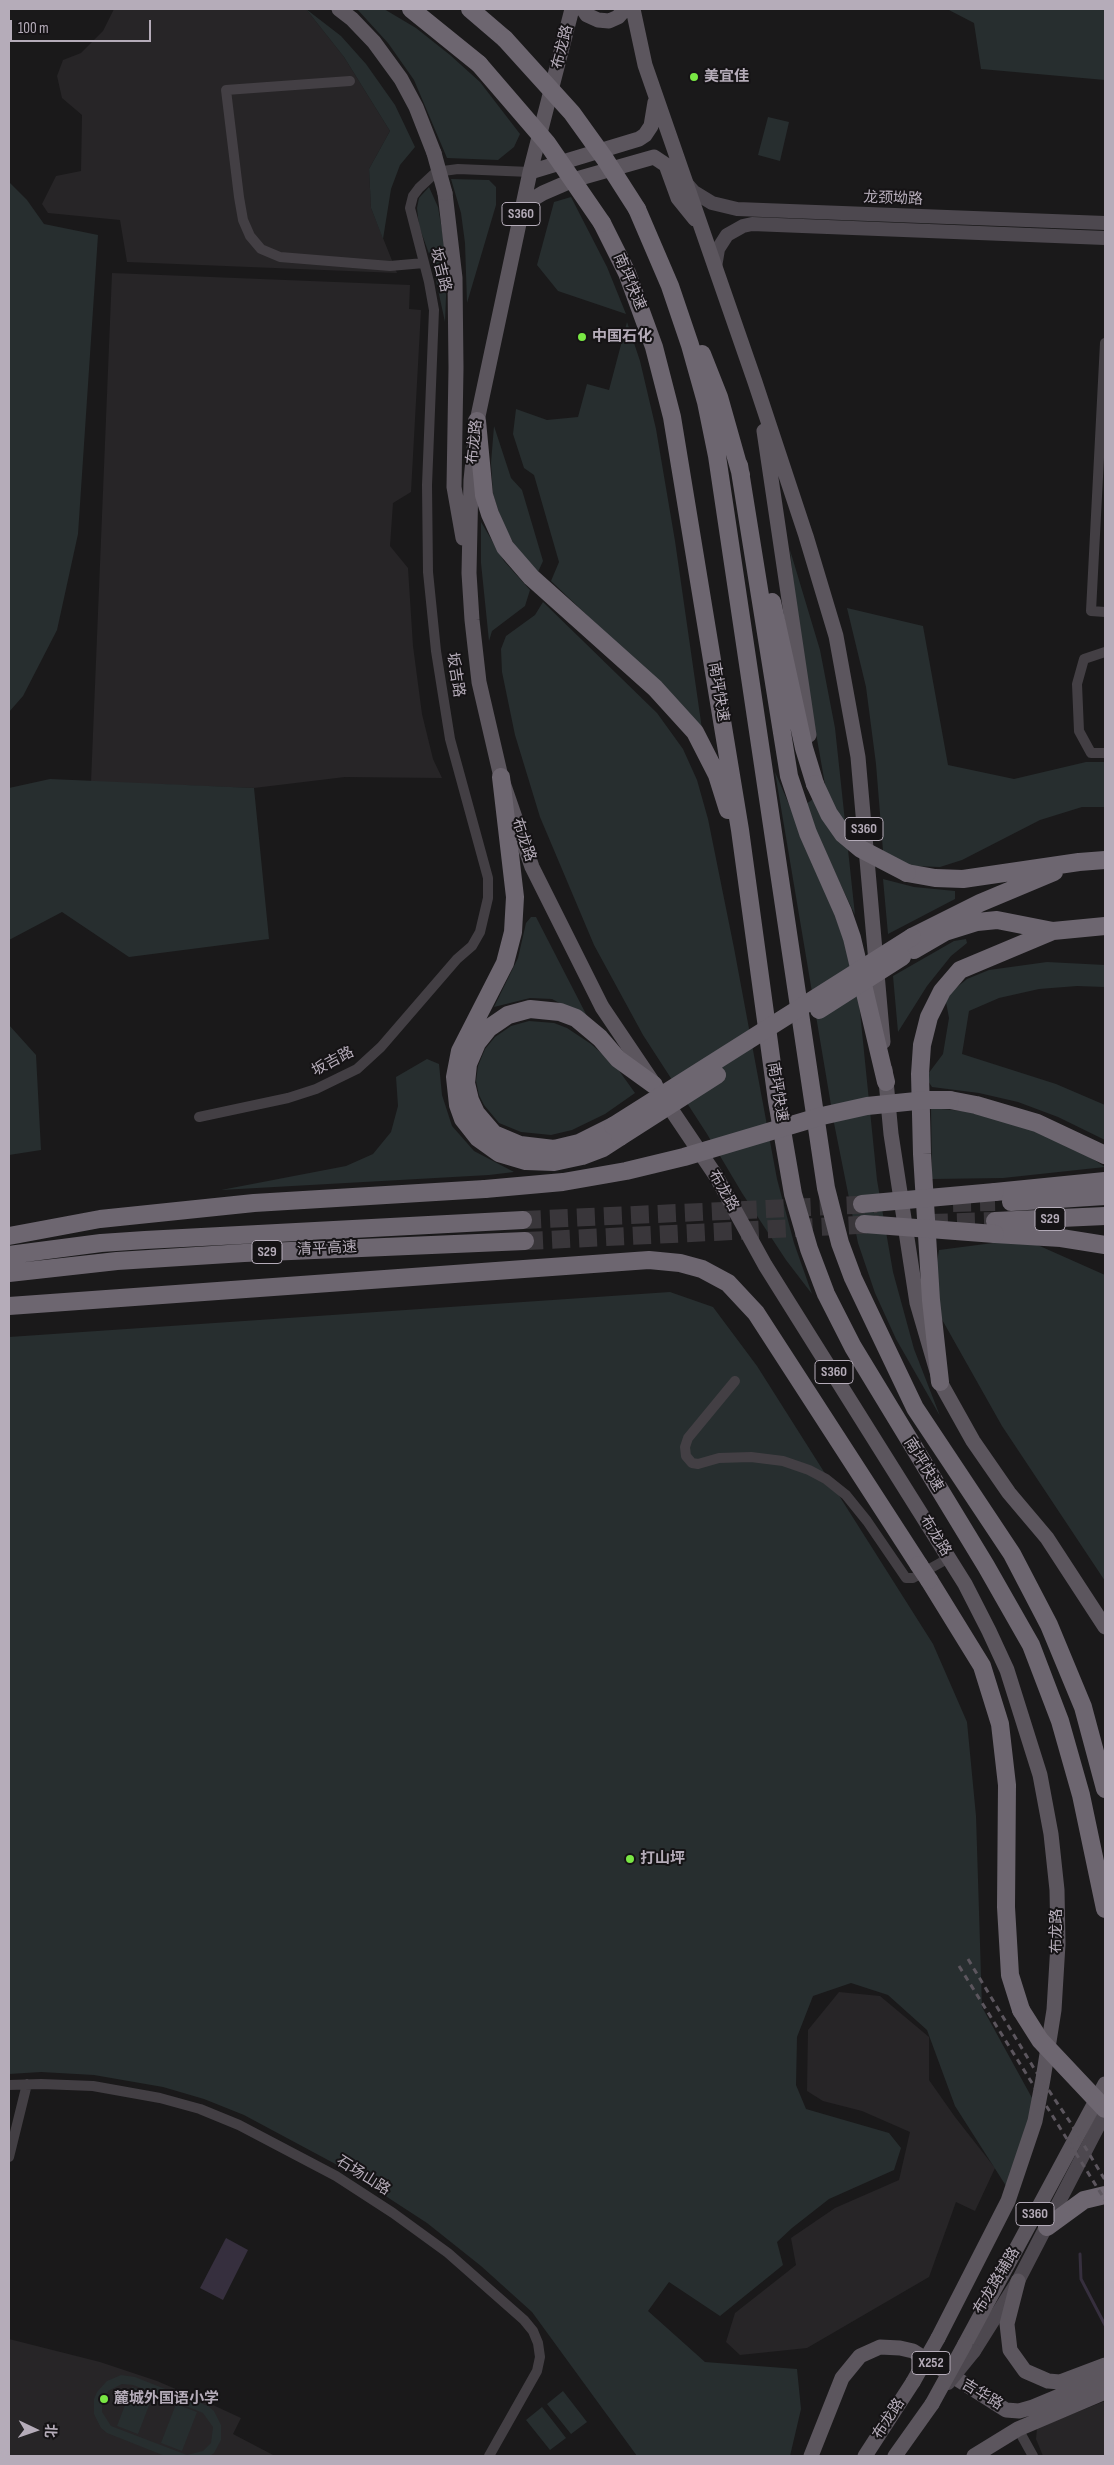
<!DOCTYPE html>
<meta charset="utf-8">
<style>
body{margin:0}
#map{position:relative;width:1114px;height:2465px;overflow:hidden;background:#1a191a;font-family:"Sofia Sans Condensed","Noto Sans SC",sans-serif}
canvas{display:block}
.frame{position:absolute;inset:0;border:10px solid #b5acb9;pointer-events:none}
.north{position:absolute;left:10px;top:2405px;width:50px;height:50px;-webkit-text-stroke:4px #151315;paint-order:stroke;rotate:93deg;font-size:14px;font-weight:700;line-height:20px;text-align:center;color:#b5acb9}
.north::after{content:'';display:block;margin:auto;width:18px;height:22px;background:#b5acb9;clip-path:polygon(50% 0,100% 100%,50% 72%,0 100%)}
.scale{position:absolute;left:10px;top:20px;width:141px;height:22px;box-sizing:border-box;border:2px solid #b5acb9;border-top:0;padding-left:6px;font-size:15px;line-height:18px;white-space:nowrap;color:#b5acb9;-webkit-text-stroke:4px #151315;paint-order:stroke}
</style>
<div id="map">
<canvas width="1114" height="2465"></canvas>
<div class="frame"></div>
<div class="north">北</div>
<div class="scale">100 m</div>
</div>
<script>
const context = document.querySelector('canvas').getContext('2d');
context.lineJoin = 'round';
function fillPath(path, color) { context.fillStyle = color; context.fill(path, 'evenodd'); }
const shape = rows => new Path2D(rows.map(r => 'M' + r).join(''));
function stroke(path, color, width, dash) { context.strokeStyle = color; context.lineWidth = width; context.lineCap = dash ? 'butt' : 'round'; context.setLineDash(dash || []); context.stroke(path); }
function drawText(font, color, halo, rows, align = 'center') {
  context.font = font + ' "Sofia Sans Condensed","Noto Sans SC",sans-serif'; context.lineWidth = 4; context.setLineDash([]); context.textBaseline = 'middle'; context.strokeStyle = halo; context.fillStyle = color; for (const [text, x, y, turn = 0] of rows) {
    context.save(); context.translate(x, y); context.rotate((+turn || 0) * Math.PI / 180); context.textAlign = isNaN(turn) ? turn : align; if (halo) context.strokeText(text, 0, 0); context.fillText(text, 0, 0); context.restore();
  }
}
fillPath(shape([
 [114,9,306,9,344,57,390,131,369,169,371,208,397,273,127,262,120,220,48,213,42,204,56,176,81,171,82,115,62,98,57,76,63,60,81,53,103,31],
 [112,273,410,285,409,309,421,310,411,492,393,503,390,546,408,568,413,646,422,714,433,759,442,778,345,777,254,788,91,782],
 [839,1992,880,1996,929,2037,929,2080,955,2117,995,2168,975,2211,956,2202,929,2277,807,2348,740,2355,726,2342,735,2313,796,2265,791,2238,835,2208,899,2180,910,2132,862,2111,823,2101,807,2091,808,2030],
 [9,2339,100,2362,157,2381,213,2405,241,2418,233,2434,275,2456,9,2456],
 [1105,2401,1105,2456,1043,2456,1036,2439,1037,2428]
]), '#272527');
fillPath(shape([
 [306,9,341,36,366,64,395,105,415,147,400,165,391,189,383,239,371,208,369,169,390,131,344,57],
 [357,9,384,9,416,28,450,55,480,82,520,134,514,147,498,160,447,158,414,80,388,43],
 [947,9,1105,9,1105,80,981,69,974,23],
 [768,117,789,122,780,161,758,155],
 [451,179,489,180,496,187,496,205,467,303,465,243,461,213],
 [9,182,27,200,44,224,98,235,78,534,57,630,23,696,9,712],
 [429,187,438,207,443,236,447,272,445,322,432,262,419,226,417,208,419,198],
 [571,197,607,267,626,314,558,291,537,265,554,202],
 [627,322,640,361,656,429,675,541,703,736,650,675,551,581,559,562,534,475,524,468,513,434,516,409,547,420,578,417,587,384,609,390],
 [494,426,511,478,522,490,543,561,538,572,516,548,502,522,493,494,491,463],
 [481,522,504,561,530,590,525,606,492,631,489,641,481,563],
 [790,550,820,650,835,728,855,915,813,826,806,804,826,790,799,637],
 [543,602,657,713,683,749,697,780,708,819,734,948,777,1179,794,1243,812,1294,786,1260,742,1193,707,1134,643,1035,594,945,540,817,515,735,502,672,501,649,506,636,535,615],
 [847,608,923,626,948,765,1014,779,1086,762,1105,762,1105,807,1082,807,1040,820,962,860,940,867,911,866,883,851,876,764,866,687],
 [775,772,823,883,850,956,859,1002,877,1180,893,1272,914,1349,940,1416,896,1339,875,1293,858,1243,834,1123],
 [50,779,254,788,269,939,129,957,62,912,9,940,9,788],
 [883,879,914,887,955,891,955,899,888,934],
 [531,917,536,917,588,1018,552,999,530,998,494,1007,518,958,526,923],
 [966,939,967,943,951,956,927,986,898,1032,893,976,954,941],
 [1047,962,1105,965,1105,987,1077,986,1039,989,999,998,969,1011,962,1054,1056,1084,1105,1105,1105,1140,1058,1117,1018,1102,979,1093,932,1087,928,1081,928,1074,943,1054,949,1018,946,1002,951,992,967,979,989,970],
 [529,1021,554,1023,567,1028,591,1044,615,1065,635,1093,605,1114,572,1130,551,1135,521,1132,499,1123,484,1105,479,1095,476,1081,478,1066,485,1049,495,1037,511,1026],
 [9,1025,36,1055,41,1150,9,1155],
 [427,1059,439,1064,442,1095,452,1126,474,1151,514,1172,489,1175,221,1190,346,1166,373,1154,391,1132,398,1106,396,1077],
 [931,1108,974,1112,1042,1133,1082,1152,1105,1167,1003,1178,932,1179],
 [1024,1239,1105,1275,1105,1581,1002,1426,931,1300,939,1250],
 [670,1292,713,1307,757,1366,933,1644,967,1722,976,1816,982,2007,1037,2107,1008,2189,955,2106,927,2030,888,1995,851,1983,813,1996,797,2037,796,2085,806,2109,889,2133,901,2148,894,2170,829,2199,792,2228,777,2242,783,2265,720,2316,669,2282,648,2311,705,2362,797,2369,801,2409,790,2456,637,2456,532,2312,481,2266,427,2223,341,2167,244,2115,204,2099,163,2087,94,2075,41,2072,9,2074,9,1337],
 [121,2375,135,2377,208,2406,214,2411,221,2425,221,2440,214,2453,210,2456,165,2456,107,2433,101,2428,94,2414,94,2399,97,2392,107,2381],
 [122,2384,133,2385,203,2413,213,2427,211,2443,203,2451,187,2455,111,2426,102,2412,102,2401,108,2391],
 [132,2387,153,2395,138,2434,117,2426],
 [563,2391,587,2422,571,2434,547,2404],
 [176,2404,197,2412,182,2451,161,2443],
 [542,2407,566,2438,550,2450,526,2420]
]), '#272e2f');
fillPath(shape([
 [226,2238,248,2250,223,2300,200,2288]
]), '#362f3e');
stroke(shape([
 [1080,2254,1081,2279,1105,2325]
]), '#362f3e', 3);
stroke(shape([
 [953,1203,995,1202],
 [523,1220,877,1204],
 [930,1223,995,1221],
 [525,1241,879,1224]
]), '#39363a', 18, [18, 9]);
stroke(shape([
 [350,81,226,90,239,197,243,220,250,236,261,249,280,257,390,266,424,263],
 [1105,343,1091,611,1105,612],
 [1105,652,1084,659,1077,684,1079,731,1091,753,1105,753],
 [199,1117,288,1098,316,1089,357,1069,381,1047,457,959,472,946,480,932,488,898,488,878,450,739,436,651,428,572,427,485,434,310,429,282,410,208,413,196,419,188,434,174,443,171,458,169,530,172],
 [735,1381,688,1438,685,1447,686,1456,692,1463,698,1464,719,1458,751,1457,783,1461,809,1470,826,1479,846,1495,867,1521,906,1578,913,1578,949,1558],
 [9,2085,41,2084,93,2086,160,2098,200,2109,239,2125,336,2176,393,2213,448,2253,524,2320,533,2331,538,2343,540,2357,537,2371,489,2456],
 [9,2157,27,2084],
 [1018,2429,1033,2456]
]), '#433f44', 10);
stroke(shape([
 [687,184,694,192,712,203,737,209,1105,223],
 [715,267,718,249,727,235,743,226,752,224,1105,238],
 [974,2351,1018,2281,1105,2113]
]), '#4d484f', 14);
stroke(shape([
 [339,9,352,19,374,42,401,79,416,107,434,153],
 [572,9,530,172,477,421,471,480,469,573,472,620,479,682,501,777,532,867,602,1007,716,1176,765,1265,965,1584,989,1631,1007,1670,1040,1775,1051,1834,1057,1890,1058,1944,1054,2010,1043,2079,1035,2121,1008,2201,938,2338],
 [583,9,587,15,598,20,609,21,618,17,625,9],
 [633,9,645,65,755,382,806,536,836,636,858,757,883,1042],
 [530,172,639,139,645,135,651,126,655,102],
 [445,193,455,278,456,368,454,487,463,538],
 [522,211,533,199,543,193,573,180,654,157,666,165,678,198,695,219],
 [764,431,809,735],
 [885,1070,891,1134,917,1303,940,1382,973,1441,1009,1493,1047,1538,1105,1627],
 [1018,2281,1007,2324,1010,2350,1025,2371,1048,2381,1060,2382,1105,2365],
 [965,2344,1105,2084],
 [811,2456,842,2378,860,2356,880,2347,900,2348,913,2351,1006,2410,1019,2411,1033,2407,1105,2377],
 [865,2456,913,2382],
 [895,2456,932,2404],
 [974,2456,1018,2429,1105,2392]
]), '#5c565e', 15);
stroke(shape([
 [411,9,479,64],
 [470,9,505,39],
 [637,209,670,286,690,345,706,402,717,456,826,1188,840,1243,853,1278,915,1408,1012,1554,1049,1625,1083,1707,1105,1789],
 [602,223,627,273,654,347,672,417,740,830,777,1101,793,1194,809,1249,826,1294,853,1347,986,1566,1031,1645,1060,1721,1081,1795,1105,1909],
 [702,354,719,397,741,475],
 [477,421,484,495,490,514,505,547,531,577,655,688,695,732,717,775,728,810],
 [739,465,789,776,808,833,843,912,852,938,886,1082],
 [772,602,804,748,815,784],
 [501,777,515,897,513,932,505,963,460,1051,455,1077,458,1105,463,1119,478,1138,499,1153,526,1161,554,1162,582,1156,603,1148,620,1137],
 [907,873,935,878,963,879,1079,862,1105,860],
 [912,937,980,903,1054,872],
 [914,950,945,932,977,922,997,920,1053,931,1105,926],
 [950,1100,976,1105,1037,1123,1105,1155],
 [613,1126,579,1143,554,1149,520,1145,494,1134,476,1113,470,1100,466,1083,468,1064,477,1043,489,1028,508,1015,530,1009,560,1012,576,1018,600,1038,618,1059,654,1085],
 [995,1192,1105,1181],
 [1011,1202,1105,1196],
 [995,1221,1105,1216],
 [995,1234,1061,1238,1105,1245],
 [9,1236,100,1219,254,1203,485,1189],
 [9,1255,101,1243,145,1240,523,1220],
 [9,1273,117,1261,244,1253,525,1241],
 [9,1306,649,1260,680,1263,702,1269,728,1283,756,1313,919,1565],
 [940,1382,931,1300,922,1154,920,1074,922,1045,929,1017,942,991,960,970,1053,931],
 [929,1580,982,1666,1000,1724,1007,1785,1006,1907,1010,1975,1021,2010],
 [1047,2227,1084,2200,1105,2195]
]), '#6d6670', 18);
stroke(shape([
 [968,1959,1035,2070,1070,2122,1105,2180],
 [959,1966,1105,2200]
]), '#5c565e', 3, [6, 5]);
stroke(shape([
 [948,2383,974,2351]
]), '#4d484f', 14);
stroke(shape([
 [434,153,445,193],
 [913,2382,938,2338],
 [932,2404,965,2344]
]), '#5c565e', 15);
stroke(shape([
 [505,39,572,113,605,159,637,209],
 [479,64,547,143,602,223],
 [815,784,829,814,843,834,861,849,907,873],
 [819,1010,902,957],
 [613,1126,912,937],
 [620,1137,717,1075],
 [485,1189,563,1182,626,1171,684,1157,822,1116,867,1106,926,1100,950,1100],
 [862,1204,995,1192],
 [864,1224,995,1234],
 [919,1565,929,1580],
 [1021,2010,1040,2040,1105,2109]
]), '#6d6670', 18);
for (const [x, y, r, color] of [
 [694,77,5,"#79e744"],
 [582,337,5,"#79e744"],
 [630,1859,5,"#79e744"],
 [104,2399,5,"#79e744"]
]) { const dot = new Path2D(); dot.arc(x, y, r, 0, 2 * Math.PI); context.fillStyle = color; context.fill(dot); stroke(dot, '#151315', 2); }
for (const [x, y, w] of [
 [521,214,38],
 [864,829,38],
 [1050,1219,30],
 [267,1252,30],
 [834,1372,38],
 [1035,2214,38],
 [931,2363,38]
]) { const box = new Path2D(); box.roundRect(x - w / 2, y - 11.5, w, 23, 4); context.fillStyle = '#151315'; context.fill(box); stroke(box, '#b5acb9', 1); }
drawText('bold 14px', '#b5acb9', null, [
 ["S360",521,214],
 ["S360",864,829],
 ["S29",1050,1219],
 ["S29",267,1252],
 ["S360",834,1372],
 ["S360",1035,2214],
 ["X252",931,2363]
]);
drawText('15px', '#b5acb9', '#151315', [
 ["布龙路",563,47,-76],
 ["龙颈坳路",893,199,2],
 ["坂吉路",440,270,76],
 ["南坪快速",629,282,67],
 ["布龙路",475,442,-84],
 ["坂吉路",455,675,81],
 ["南坪快速",718,692,81],
 ["布龙路",523,840,71],
 ["坂吉路",333,1062,-28],
 ["南坪快速",777,1092,81],
 ["布龙路",723,1191,60],
 ["清平高速",327,1249,-3],
 ["南坪快速",923,1465,58],
 ["布龙路",935,1536,58],
 ["布龙路",1057,1931,-90],
 ["石场山路",363,2176,32],
 ["布龙路辅路",997,2281,-59],
 ["吉华路",982,2395,31],
 ["布龙路",889,2419,-57]
]);
drawText('bold 15px', '#b5acb9', '#151315', [
 ["美宜佳",704,77],
 ["中国石化",592,337],
 ["打山坪",640,1859],
 ["麓城外国语小学",114,2399]
], 'left');
</script>
